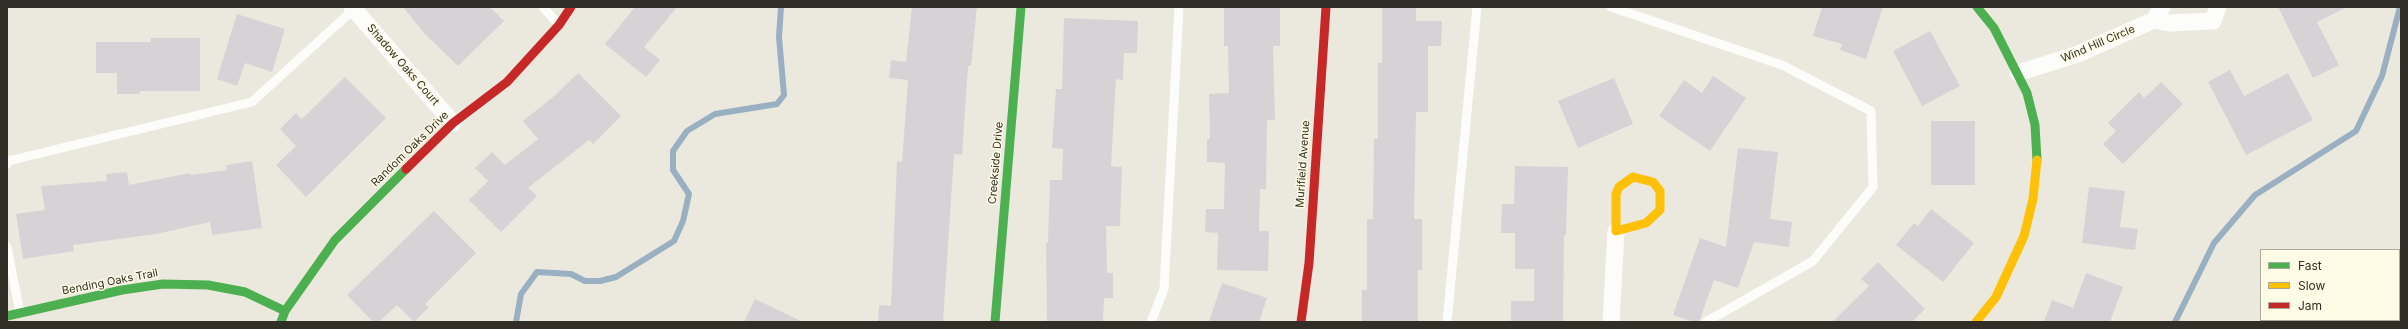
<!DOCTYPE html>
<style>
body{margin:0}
#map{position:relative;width:2408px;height:329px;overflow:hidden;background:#ebe9de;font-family:Inter,sans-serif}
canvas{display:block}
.frame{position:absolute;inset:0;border:8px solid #302e26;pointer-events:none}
.legend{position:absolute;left:2260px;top:249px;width:140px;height:72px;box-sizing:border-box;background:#fffbe5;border:1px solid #aca999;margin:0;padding:5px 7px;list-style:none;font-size:12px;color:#302e26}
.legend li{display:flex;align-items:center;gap:8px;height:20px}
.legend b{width:20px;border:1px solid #aca999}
</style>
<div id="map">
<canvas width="2408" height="329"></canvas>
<div class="frame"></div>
<ul class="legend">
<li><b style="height:5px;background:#4caf50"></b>Fast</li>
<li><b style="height:5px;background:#ffc107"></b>Slow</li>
<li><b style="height:5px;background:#c62828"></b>Jam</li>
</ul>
</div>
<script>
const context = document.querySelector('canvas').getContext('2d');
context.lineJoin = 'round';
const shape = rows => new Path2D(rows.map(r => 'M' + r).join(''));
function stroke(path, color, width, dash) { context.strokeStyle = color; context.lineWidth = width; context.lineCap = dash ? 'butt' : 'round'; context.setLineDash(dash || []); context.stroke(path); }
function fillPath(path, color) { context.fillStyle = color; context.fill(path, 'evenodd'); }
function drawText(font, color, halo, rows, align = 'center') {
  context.font = font + ' Inter,sans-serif'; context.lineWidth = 3; context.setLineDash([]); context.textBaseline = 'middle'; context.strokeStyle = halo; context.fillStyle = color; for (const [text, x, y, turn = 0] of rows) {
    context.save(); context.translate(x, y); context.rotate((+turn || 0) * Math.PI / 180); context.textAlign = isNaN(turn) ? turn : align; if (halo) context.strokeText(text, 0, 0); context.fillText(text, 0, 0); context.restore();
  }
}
stroke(shape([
 [516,322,521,294,537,272,571,274,585,281,600,281,616,277,674,241,683,221,689,194,673,170,673,151,687,131,715,114,777,104,784,95,779,37,781,7],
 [2175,322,2214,243,2255,195,2356,131,2382,76,2400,7]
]), '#98b0c1', 6);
fillPath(shape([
 [403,7,490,7,504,21,458,66,425,34],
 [635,7,677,7,644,47,660,60,646,77,605,44],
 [912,7,977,7,971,66,968,66,962,155,954,154,943,322,878,322,879,305,891,306,897,161,902,162,908,80,889,78,891,60,906,62],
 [1224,7,1280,7,1280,46,1273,46,1275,120,1267,120,1266,189,1260,189,1259,231,1269,231,1268,271,1217,270,1218,233,1205,232,1206,209,1224,209,1225,163,1207,162,1207,139,1210,139,1209,94,1229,93,1228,46,1224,46],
 [1382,7,1416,7,1416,21,1442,21,1441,46,1428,46,1428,112,1416,112,1414,219,1422,219,1422,270,1418,270,1418,322,1362,322,1362,290,1367,290,1367,219,1373,219,1374,139,1378,139,1378,63,1382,63],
 [1822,7,1883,7,1866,59,1840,50,1842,44,1813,36],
 [2278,7,2347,7,2317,22,2339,65,2313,78],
 [237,14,285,29,272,72,245,63,237,86,217,79],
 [1064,18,1138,21,1137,53,1124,53,1123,80,1116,79,1111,166,1122,167,1120,226,1106,226,1107,273,1113,273,1113,298,1104,298,1103,322,1047,322,1046,243,1048,243,1050,180,1062,180,1063,149,1052,148,1056,89,1062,89],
 [1930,31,1960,86,1922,106,1893,51],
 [151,38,200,38,200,91,140,91,140,94,117,94,117,73,96,73,96,42,151,42],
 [2230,70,2244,96,2288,73,2313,120,2246,155,2208,82],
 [578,73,621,116,593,144,589,140,528,188,537,196,501,232,469,200,488,181,475,168,492,152,505,165,538,139,523,121,553,97],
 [1713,76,1746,98,1710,151,1659,116,1684,80,1702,93],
 [345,77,386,118,306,197,276,165,296,146,280,129,296,113,302,119],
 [1614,78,1633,124,1578,148,1558,101],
 [2161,82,2183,104,2123,164,2103,144,2116,131,2108,123,2139,92,2144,98],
 [1931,121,1975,121,1975,185,1931,185],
 [1738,148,1778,152,1770,219,1792,222,1789,247,1754,242,1738,288,1714,280,1699,322,1694,322,1673,315,1700,238,1726,247],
 [252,161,262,228,212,235,210,222,156,234,73,245,74,251,23,259,16,214,45,210,41,186,107,181,106,174,127,172,129,185,190,173,190,175,227,170,226,165],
 [1515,166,1568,167,1566,235,1564,235,1563,322,1511,322,1511,301,1534,301,1534,269,1515,269,1515,233,1501,233,1502,204,1514,204],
 [2089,187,2125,191,2120,227,2138,229,2135,250,2082,243],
 [1931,209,1974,243,1943,282,1896,245,1914,223,1918,226],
 [434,211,476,253,425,304,429,307,414,322,397,305,379,322,373,322,347,295],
 [1878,262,1925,309,1912,322,1832,322,1869,286,1861,279],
 [2086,273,2123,287,2110,322,2044,322,2052,300,2073,308],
 [1222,283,1267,298,1259,322,1209,322],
 [755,299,803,322,744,322]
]), '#d6d3d6');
stroke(shape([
 [543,7,559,25],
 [1611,7,1782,65,1871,111,1873,187,1813,261,1706,322],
 [7,164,8,161,252,102,354,9],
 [7,247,20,313],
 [1151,322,1164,289,1179,7],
 [1447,322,1477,7]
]), '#fcfcfa', 9);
stroke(shape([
 [352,7,453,123],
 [2162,7,2154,20,2169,23,2213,21,2218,7],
 [2018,73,2078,54,2154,20],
 [1611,322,1616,231]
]), '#fcfcfa', 17);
stroke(shape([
 [1977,7,1994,28,2027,93,2035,125,2037,160],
 [7,316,122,290,163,284,208,285,245,292,285,311],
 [281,322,285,311,335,240,406,169],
 [995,322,1021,7]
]), '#4caf50', 9);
stroke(shape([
 [1633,177,1653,182,1660,191,1660,210,1646,223,1616,231,1616,194,1619,187,1633,177],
 [1976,322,1996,297,2024,236,2033,199,2037,160]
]), '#ffc107', 9);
stroke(shape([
 [406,169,453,123,507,82,559,25,571,7],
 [1301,322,1309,263,1326,7]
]), '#c62828', 9);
drawText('11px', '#302e26', '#fffbe5', [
 ["Wind Hill Circle",2098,44,-23],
 ["Shadow Oaks Court",403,65,49],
 ["Random Oaks Drive",410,149,-44],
 ["Creekside Drive",996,163,-85],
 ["Murifield Avenue",1303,164,-86],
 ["Bending Oaks Trail",110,282,-11]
]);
</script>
